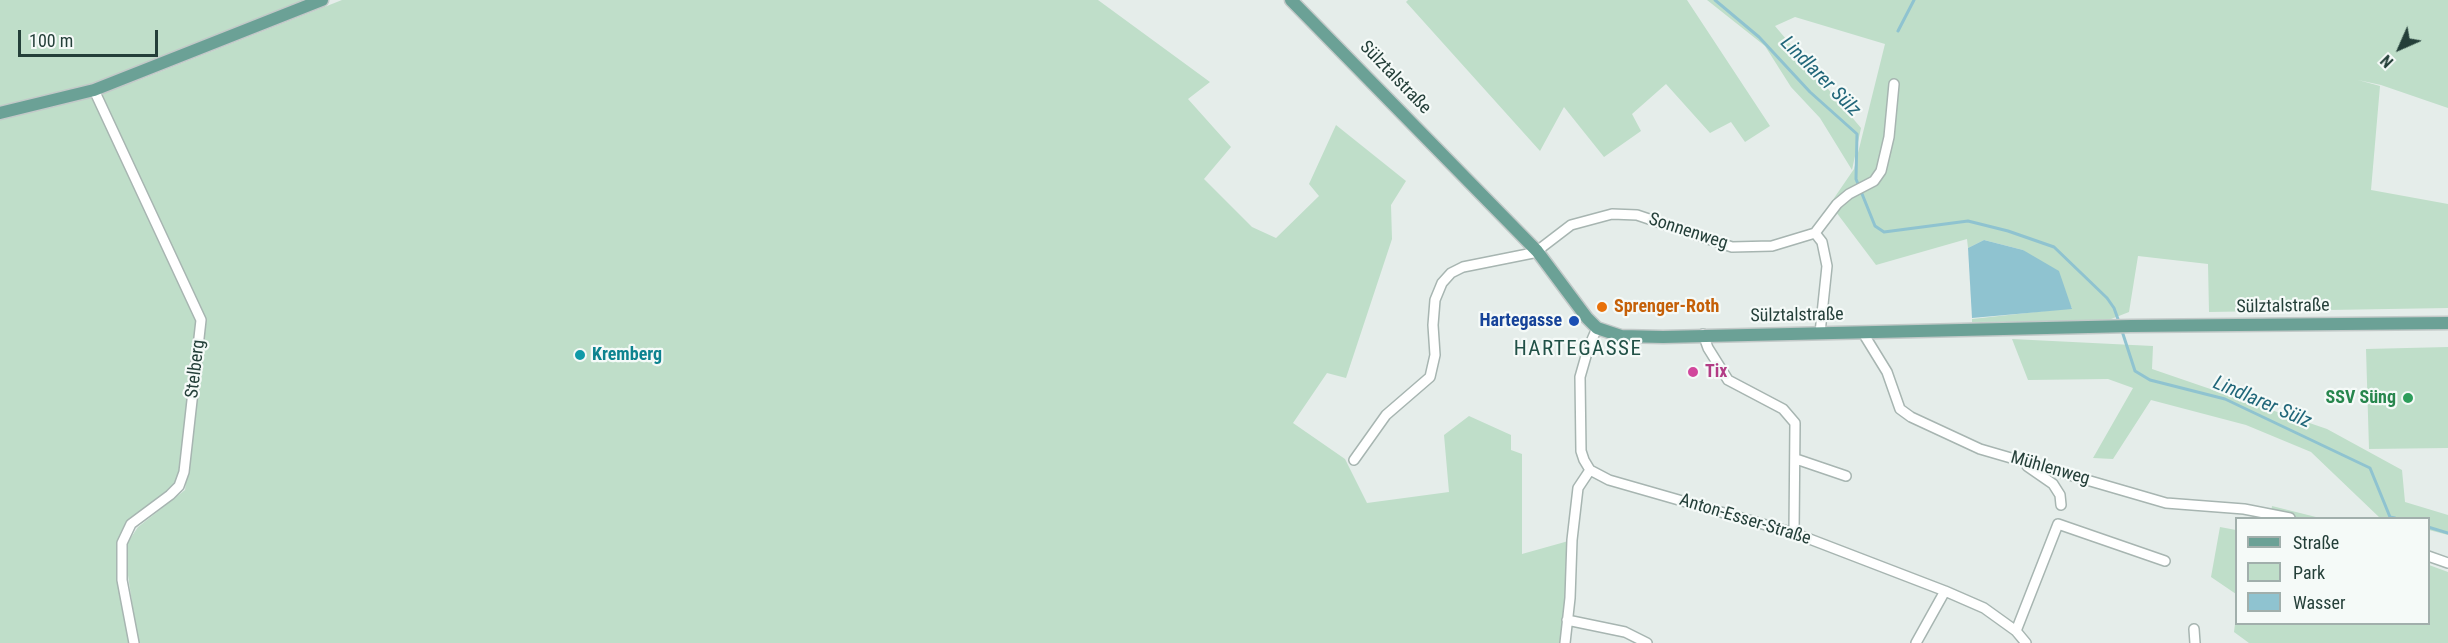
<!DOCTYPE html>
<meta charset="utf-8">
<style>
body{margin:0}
#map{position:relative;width:2448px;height:643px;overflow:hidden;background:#e5edea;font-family:"Roboto Condensed",sans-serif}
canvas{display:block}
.legend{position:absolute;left:2235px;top:517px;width:195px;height:108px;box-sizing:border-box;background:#f5faf8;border:2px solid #a1afac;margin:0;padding:8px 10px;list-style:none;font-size:18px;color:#243f39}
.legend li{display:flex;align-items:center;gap:12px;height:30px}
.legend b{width:30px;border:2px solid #a1afac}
.north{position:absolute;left:2370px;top:18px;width:60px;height:60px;-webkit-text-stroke:4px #f5faf8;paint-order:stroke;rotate:225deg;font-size:16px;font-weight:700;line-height:24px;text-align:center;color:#243f39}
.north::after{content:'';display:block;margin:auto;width:21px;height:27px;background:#243f39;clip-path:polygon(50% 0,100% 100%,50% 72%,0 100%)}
.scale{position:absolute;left:18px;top:30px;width:140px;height:27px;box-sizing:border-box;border:3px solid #243f39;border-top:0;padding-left:8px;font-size:18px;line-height:21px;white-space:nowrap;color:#243f39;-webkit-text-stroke:4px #f5faf8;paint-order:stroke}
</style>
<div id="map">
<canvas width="2448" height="643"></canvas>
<ul class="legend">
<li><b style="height:8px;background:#6ba196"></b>Straße</li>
<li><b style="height:16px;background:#bfdec9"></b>Park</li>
<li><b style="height:16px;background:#8fc3d0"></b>Wasser</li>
</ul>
<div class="north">N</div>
<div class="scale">100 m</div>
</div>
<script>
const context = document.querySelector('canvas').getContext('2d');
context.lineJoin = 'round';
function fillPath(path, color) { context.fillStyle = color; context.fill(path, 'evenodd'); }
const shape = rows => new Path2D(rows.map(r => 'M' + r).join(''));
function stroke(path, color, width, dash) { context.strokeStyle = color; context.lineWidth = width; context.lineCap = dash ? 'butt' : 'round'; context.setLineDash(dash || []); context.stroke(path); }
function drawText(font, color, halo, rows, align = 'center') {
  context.font = font + ' "Roboto Condensed",sans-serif'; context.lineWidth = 4.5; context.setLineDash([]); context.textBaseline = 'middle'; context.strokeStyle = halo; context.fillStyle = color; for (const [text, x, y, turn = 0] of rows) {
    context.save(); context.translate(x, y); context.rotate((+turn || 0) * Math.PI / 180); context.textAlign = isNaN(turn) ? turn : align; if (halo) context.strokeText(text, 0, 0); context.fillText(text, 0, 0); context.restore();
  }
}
fillPath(shape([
 [0,0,323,0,132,83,342,0,1098,0,1210,82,1188,99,1231,147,1204,179,1252,227,1276,238,1319,196,1309,184,1336,125,1406,181,1391,205,1392,239,1346,378,1327,373,1293,423,1345,459,1367,503,1449,492,1444,435,1469,416,1511,435,1511,450,1522,454,1522,554,1572,540,1565,643,138,643,124,548,138,527,185,490,204,324,201,320,179,486,131,524,122,543,134,643,0,643],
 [1408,0,1687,0,1770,126,1745,142,1731,122,1710,133,1666,84,1632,114,1641,131,1604,157,1564,107,1540,151,1406,2],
 [1707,0,2448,0,2448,108,2381,85,2358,80,2380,86,2371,190,2448,204,2448,308,2209,312,2208,264,2138,256,2129,312,2106,321,1972,322,1972,319,2072,308,2023,250,1984,240,1968,248,1967,239,1876,265,1830,204,1854,169,1885,44,1795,17,1775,26,1861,128,1852,170,1820,118,1791,87,1765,46],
 [2012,339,2153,346,2152,369,2327,429,2402,470,2405,502,2448,515,2448,535,2429,530,2428,518,2380,518,2311,452,2246,425,2151,400,2113,459,2093,458,2133,388,2108,379,2028,380],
 [2448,347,2448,448,2369,449,2366,349],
 [2272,506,2320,518,2270,518],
 [2220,527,2236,530,2236,594,2211,577],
 [2429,565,2448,572,2448,643,2249,643,2234,632,2236,616,2236,624,2428,624]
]), '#bfdec9');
fillPath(shape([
 [1984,240,2023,250,2059,271,2072,309,1972,318,1968,248]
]), '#8fc3d0');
stroke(shape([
 [1715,0,1759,37,1810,92,1857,134,1856,179,1875,226,1884,232,1968,221,2008,231,2054,247,2107,298,2114,308,2119,322],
 [1898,31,1914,0],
 [2122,331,2135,371,2150,380,2225,399,2370,468,2390,517,2395,518],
 [2428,527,2448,533]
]), '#8fc3d0', 3);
const minor = shape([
 [94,90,201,320,184,472,179,486,170,495,131,524,122,543,122,580,134,643],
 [1815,233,1837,204,1849,194,1874,181,1881,171,1889,137,1894,84],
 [1815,233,1822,242,1827,266,1820,333],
 [1537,251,1571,225,1612,214,1637,215,1732,247,1772,246,1815,233],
 [1597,328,1588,349,1580,377,1581,451,1584,460,1590,470,1609,480,1794,533,1945,591,1984,608,2016,631,2026,643],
 [1863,333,1887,372,1900,409,1911,417,1980,449,2166,503,2244,509,2290,518],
 [1703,334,1708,348,1728,380,1783,409,1795,423,1794,533],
 [1796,459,1846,476],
 [1354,460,1386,415,1430,377,1435,355,1433,325,1435,300,1442,283,1451,273,1463,267,1538,252],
 [2027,466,2053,484,2060,495,2061,505],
 [2428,556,2448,563],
 [1567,620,1625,632,1647,643],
 [2194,629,2195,643],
 [2016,631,2058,524,2165,561],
 [1565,643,1570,598,1572,540,1578,488,1590,470],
 [1916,643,1945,591]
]);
const major = shape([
 [1291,0,1537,251,1587,318,1597,328,1621,336,1663,337,2131,326,2448,323],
 [0,113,94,90,322,0]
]);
stroke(minor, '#a7b5b1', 12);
stroke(major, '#c2c9c8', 15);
stroke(minor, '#fff', 9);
stroke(major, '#6ba196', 12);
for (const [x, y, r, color] of [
 [1602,307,6,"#e8710a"],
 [1574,321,6,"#1a4fb4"],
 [580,355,6,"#0f9aa8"],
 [1693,372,6,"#d1479c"],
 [2408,398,6,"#2e9e5b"]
]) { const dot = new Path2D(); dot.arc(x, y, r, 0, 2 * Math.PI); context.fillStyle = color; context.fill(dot); stroke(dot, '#f5faf8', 2); }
drawText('18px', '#243f39', '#f5faf8', [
 ["Sülztalstraße",1395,78,46],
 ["Sonnenweg",1688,232,18],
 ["Sülztalstraße",2283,307,-1],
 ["Sülztalstraße",1797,316,-1],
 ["Stelberg",196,369,-83],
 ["Mühlenweg",2050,469,16],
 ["Anton-Esser-Straße",1745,520,17]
]);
drawText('bold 18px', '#c56008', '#f5faf8', [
 ["Sprenger-Roth",1614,307]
], 'left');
drawText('bold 18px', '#164399', '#f5faf8', [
 ["Hartegasse",1562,321]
], 'right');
drawText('bold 18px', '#0d838f', '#f5faf8', [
 ["Kremberg",592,355]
], 'left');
drawText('bold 18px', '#b23c85', '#f5faf8', [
 ["Tix",1705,372]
], 'left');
drawText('bold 18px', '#27864d', '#f5faf8', [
 ["SSV Süng",2396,398]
], 'right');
drawText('italic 20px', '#206679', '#f5faf8', [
 ["Lindlarer Sülz",1820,77,45],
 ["Lindlarer Sülz",2262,403,23]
]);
context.letterSpacing = '1.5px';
drawText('21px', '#215147', '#f5faf8', [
 ["HARTEGASSE",1578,350]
]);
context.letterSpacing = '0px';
</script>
